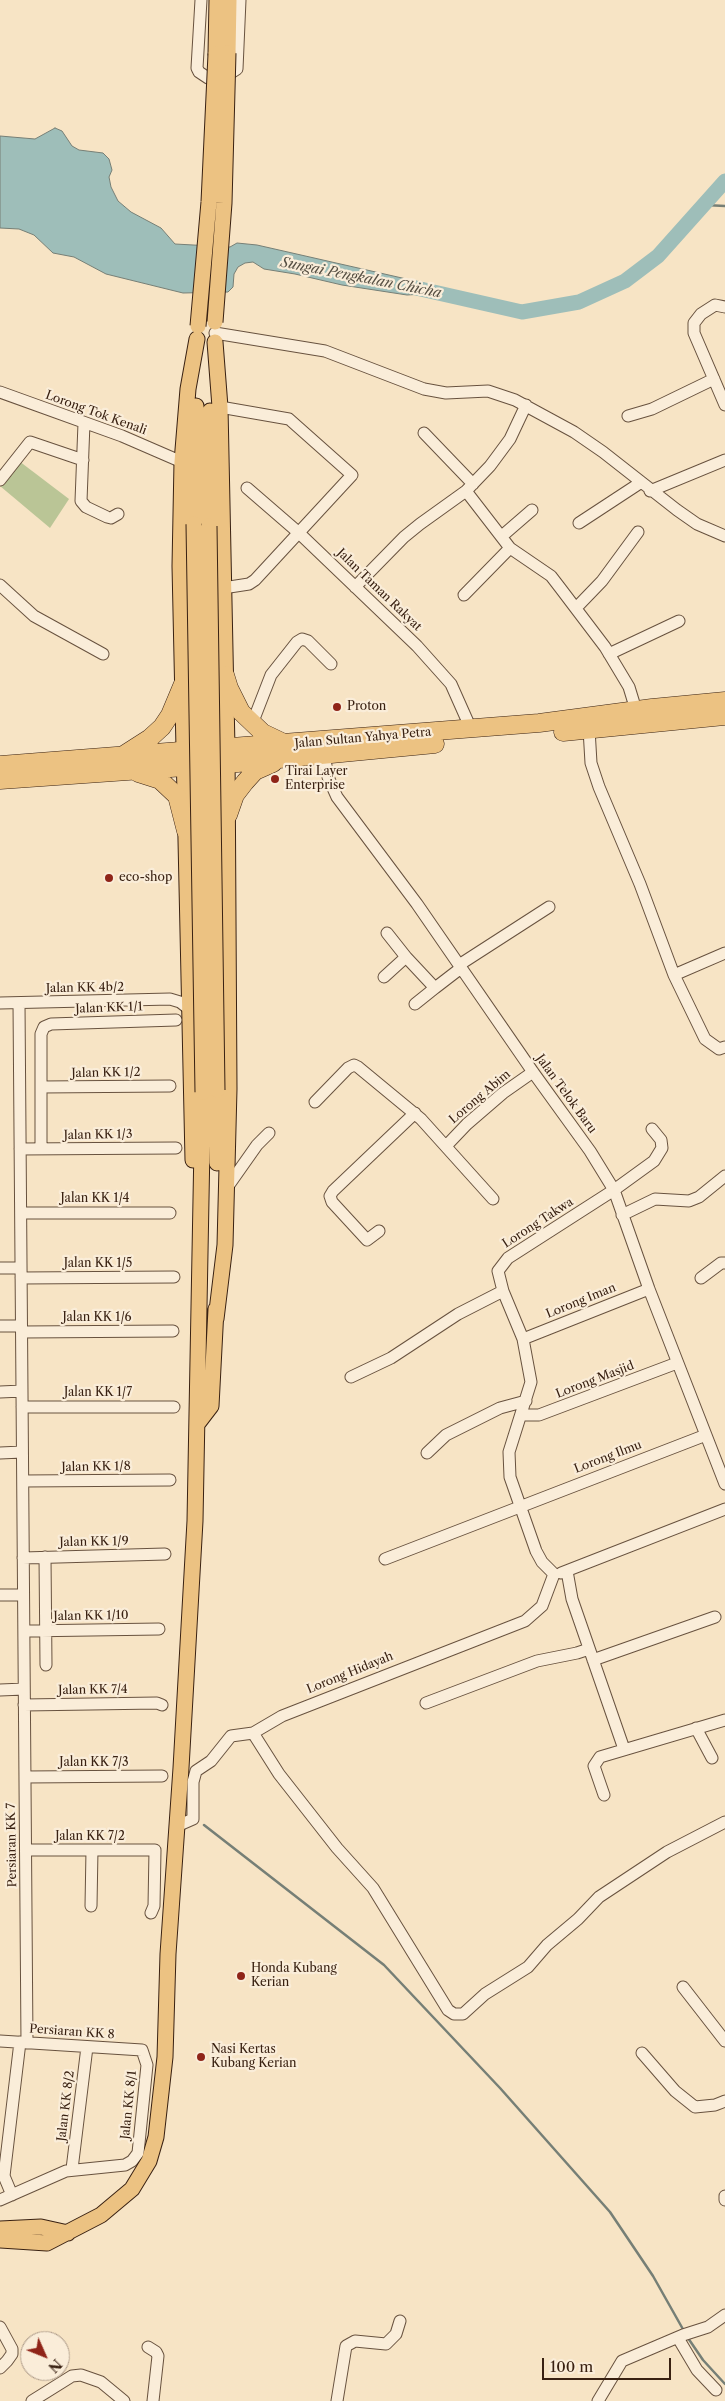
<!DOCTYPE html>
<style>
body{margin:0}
#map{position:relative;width:725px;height:2401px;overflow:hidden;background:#f7e4c5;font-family:"Libre Caslon Text",serif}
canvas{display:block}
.north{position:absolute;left:20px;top:2331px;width:50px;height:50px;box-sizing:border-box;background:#faedd9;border:1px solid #ad9b89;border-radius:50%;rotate:134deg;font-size:14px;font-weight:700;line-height:20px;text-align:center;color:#392112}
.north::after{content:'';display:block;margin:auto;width:18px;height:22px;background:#8f2418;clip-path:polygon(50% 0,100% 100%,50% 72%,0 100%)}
.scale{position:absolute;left:542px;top:2358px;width:129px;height:22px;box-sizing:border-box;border:2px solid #392112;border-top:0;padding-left:6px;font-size:15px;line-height:18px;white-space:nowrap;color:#392112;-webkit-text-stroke:4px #faedd9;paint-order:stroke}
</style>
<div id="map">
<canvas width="725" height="2401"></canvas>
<div class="north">N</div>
<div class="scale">100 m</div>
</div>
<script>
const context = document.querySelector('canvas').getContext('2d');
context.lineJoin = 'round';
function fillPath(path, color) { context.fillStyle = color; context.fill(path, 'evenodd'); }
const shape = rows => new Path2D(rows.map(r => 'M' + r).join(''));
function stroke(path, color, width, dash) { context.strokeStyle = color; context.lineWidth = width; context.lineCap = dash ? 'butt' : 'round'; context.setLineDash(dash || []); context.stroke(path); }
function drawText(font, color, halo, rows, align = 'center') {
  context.font = font + ' "Libre Caslon Text",serif'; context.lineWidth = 4.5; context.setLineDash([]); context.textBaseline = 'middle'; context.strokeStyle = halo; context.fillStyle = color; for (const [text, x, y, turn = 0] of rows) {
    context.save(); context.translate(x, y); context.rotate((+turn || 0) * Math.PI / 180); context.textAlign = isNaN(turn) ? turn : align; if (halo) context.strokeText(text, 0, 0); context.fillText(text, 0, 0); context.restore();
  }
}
fillPath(shape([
 [19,461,69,499,50,528,0,486]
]), '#bac596');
const water = shape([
 [55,128,62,131,72,146,79,150,103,153,109,159,112,170,109,177,111,187,118,201,131,212,161,228,175,244,230,247,237,243,257,245,424,283,439,293,407,295,342,285,295,274,264,269,253,262,245,263,238,267,234,274,233,287,228,292,183,293,106,274,74,257,53,253,34,235,19,229,0,228,0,136,35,139,55,128]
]);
fillPath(water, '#9ebeb9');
stroke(water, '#767f76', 1);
stroke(shape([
 [705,205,725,206],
 [204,1825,384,1965,500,2088,610,2212,653,2276,684,2331],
 [688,2338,703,2360,725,2384]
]), '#767f76', 2.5);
stroke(shape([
 [416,288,522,312,579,302,625,281,658,256,725,181]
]), '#9ebeb9', 15);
const minor = shape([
 [201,0,197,68,199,72,208,78,229,74,237,69,240,0],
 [725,307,715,305,701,314,694,323,694,333,725,405],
 [215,333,325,351,424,389,446,393,488,391,515,400,574,432,603,452,677,510,697,524,725,536],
 [0,392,122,436,182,462],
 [220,407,289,419,352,475,255,580,249,584,223,588],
 [628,416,652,409,714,379],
 [84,423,81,501,86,507,107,517,111,518,118,514],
 [424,433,473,484],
 [0,480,30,442,83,460],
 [247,488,299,533,417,646,451,684,471,729],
 [466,491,510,548,551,576,561,589,605,647,629,687,636,710],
 [650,491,725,460],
 [579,523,640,483],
 [502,536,532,510],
 [0,585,34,616,103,654],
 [355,587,404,537,420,524,466,491,490,466,510,439,526,405],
 [464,595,510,548],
 [576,608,602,581,638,532],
 [609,654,679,621],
 [252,724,271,675,297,642,302,639,308,641,331,664],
 [589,729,591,763,599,787,640,884,674,975,705,1039,719,1049,725,1047],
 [324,754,328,777,337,797,417,904,533,1072,590,1151,614,1190,649,1289,725,1484],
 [387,933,406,957],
 [459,965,549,907],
 [674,975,725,953],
 [384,977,406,957,435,988,461,968],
 [0,1003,170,999,180,1002,189,1009],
 [19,1003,27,2043],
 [415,1004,435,988],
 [41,1087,170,1086],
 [315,1102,348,1068,354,1065,358,1067,421,1119,493,1199],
 [447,1145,467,1124,503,1093,533,1072],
 [20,1149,176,1148],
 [41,1149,41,1034,44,1027,51,1024,176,1020],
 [226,1189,257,1145,269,1133],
 [21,1213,170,1213],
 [622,1215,655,1199,689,1201,699,1197,725,1176],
 [379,1231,367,1240,332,1202,330,1196,333,1191,415,1113],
 [0,1268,21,1268],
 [21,1278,174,1277],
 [701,1278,721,1263,725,1263],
 [0,1326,21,1326],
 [22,1332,173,1331],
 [523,1339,649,1289],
 [351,1377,391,1358,458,1314,503,1291],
 [0,1392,22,1391],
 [22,1407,174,1407],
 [522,1415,539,1415,677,1363],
 [0,1453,22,1452],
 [427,1453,446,1435,500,1408,526,1401],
 [23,1481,170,1480],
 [45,1557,46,1665],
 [23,1558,165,1554],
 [385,1559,706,1435],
 [567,1571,572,1599,624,1749],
 [561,1573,725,1509],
 [554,1574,542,1562,536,1551,510,1477,509,1452,531,1382,523,1339,503,1291,498,1271,508,1258,614,1190,654,1161,662,1148,661,1140,652,1129],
 [0,1595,23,1595],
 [24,1631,159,1629],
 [593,1660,715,1617],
 [0,1690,24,1689],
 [426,1703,537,1661,577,1653,589,1649],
 [24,1705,157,1703,162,1705],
 [696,1728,712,1758],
 [253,1733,279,1774,337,1848,373,1888,448,2010,454,2014,463,2014,485,1994,528,1967,547,1945,578,1919,599,1897,667,1852,725,1822],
 [25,1777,162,1776],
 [604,1795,594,1766,600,1757,725,1720],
 [177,1826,193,1819,193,1782,196,1771,211,1761,231,1736,253,1733,282,1716,525,1621,542,1606,554,1574],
 [26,1850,155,1850,154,1906,151,1913],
 [91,1906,92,1850],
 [683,1987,725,2041],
 [0,2041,142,2050,147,2065,138,2153,132,2161,125,2165,66,2171,0,2200],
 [642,2053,675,2091,695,2107,715,2105,725,2101],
 [72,2169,87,2047],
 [12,2195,4,2176,20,2042],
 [725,2196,725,2200],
 [0,2327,12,2349,12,2354,7,2361,0,2368],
 [678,2338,697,2370,716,2390],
 [148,2347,156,2352,158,2356,153,2401],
 [32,2401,72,2376,81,2375,101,2382,124,2401],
 [337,2401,346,2346,355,2341,386,2344,396,2334,400,2321],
 [598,2401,622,2361,683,2335,708,2327,725,2315]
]);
const major = shape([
 [228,53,229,0],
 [216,54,217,0],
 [215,342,220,407,227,748,229,1089,225,1245,216,1319],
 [194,524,196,406],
 [209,526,210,411],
 [193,1160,180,566,182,462,188,389,197,339],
 [217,1163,217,1090],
 [198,1423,211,1406,216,1309],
 [0,2229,41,2227,68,2233],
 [0,2240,47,2243,101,2215,132,2189,149,2161,156,2137,165,2057,168,1954,181,1768,195,1521,203,1092]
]);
const highway = shape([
 [225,675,229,688,241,712,263,733,284,743],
 [563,732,725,716],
 [125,754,150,738,162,727,170,715,183,684],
 [0,765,539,723,652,708,725,701],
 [138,773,160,780,177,796,186,831],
 [0,780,227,764,435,744],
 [228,815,235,795,245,782,255,771,273,763]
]);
stroke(minor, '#68523f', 13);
stroke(major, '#392112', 17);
stroke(highway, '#392112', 19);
stroke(minor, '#faedd9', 11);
stroke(major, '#ecc282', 15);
stroke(highway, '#ecc282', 18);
const majorBridge = shape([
 [215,322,224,203,228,53],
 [198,326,209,202,216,54],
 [194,524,203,1092],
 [209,526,217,1090]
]);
stroke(majorBridge, '#392112', 17, []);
stroke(majorBridge, '#ecc282', 15);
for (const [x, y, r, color] of [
 [337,707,5,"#8f2418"],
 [275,779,5,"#8f2418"],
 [109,878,5,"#8f2418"],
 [241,1976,5,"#8f2418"],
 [201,2057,5,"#8f2418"]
]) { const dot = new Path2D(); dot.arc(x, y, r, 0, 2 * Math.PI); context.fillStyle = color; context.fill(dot); stroke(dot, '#faedd9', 2); }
drawText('12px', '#392112', '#faedd9', [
 ["Lorong Tok Kenali",96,413,20],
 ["Jalan Taman Rakyat",379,590,44],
 ["Jalan Sultan Yahya Petra",363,738,-5],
 ["Jalan KK 4b/2",85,988,-1],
 ["Jalan KK 1/1",109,1008,-2],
 ["Jalan KK 1/2",106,1073,-1],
 ["Jalan Telok Baru",566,1094,54],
 ["Lorong Abim",480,1097,-40],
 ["Jalan KK 1/3",98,1135,-1],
 ["Jalan KK 1/4",95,1199],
 ["Lorong Takwa",538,1223,-33],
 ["Jalan KK 1/5",98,1264],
 ["Lorong Iman",581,1301,-22],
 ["Jalan KK 1/6",97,1318],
 ["Lorong Masjid",595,1380,-21],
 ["Jalan KK 1/7",98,1393],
 ["Lorong Ilmu",608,1457,-21],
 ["Jalan KK 1/8",96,1467,-1],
 ["Jalan KK 1/9",94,1542,-1],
 ["Jalan KK 1/10",91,1616,-1],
 ["Lorong Hidayah",350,1673,-22],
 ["Jalan KK 7/4",93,1690,-1],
 ["Jalan KK 7/3",94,1763],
 ["Jalan KK 7/2",90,1837],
 ["Persiaran KK 7",12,1845,-91],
 ["Persiaran KK 8",72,2032,4],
 ["Jalan KK 8/1",129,2105,-84],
 ["Jalan KK 8/2",66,2106,-83]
]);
drawText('12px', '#392112', '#faedd9', [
 ["Proton",347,707],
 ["Tirai Layer",285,772],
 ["Enterprise",285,786],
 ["eco-shop",119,878],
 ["Honda Kubang",251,1969],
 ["Kerian",251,1983],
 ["Nasi Kertas",211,2050],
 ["Kubang Kerian",211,2064]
], 'left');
drawText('italic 14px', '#575044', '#faedd9', [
 ["Sungai Pengkalan Chicha",361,278,11]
]);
</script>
